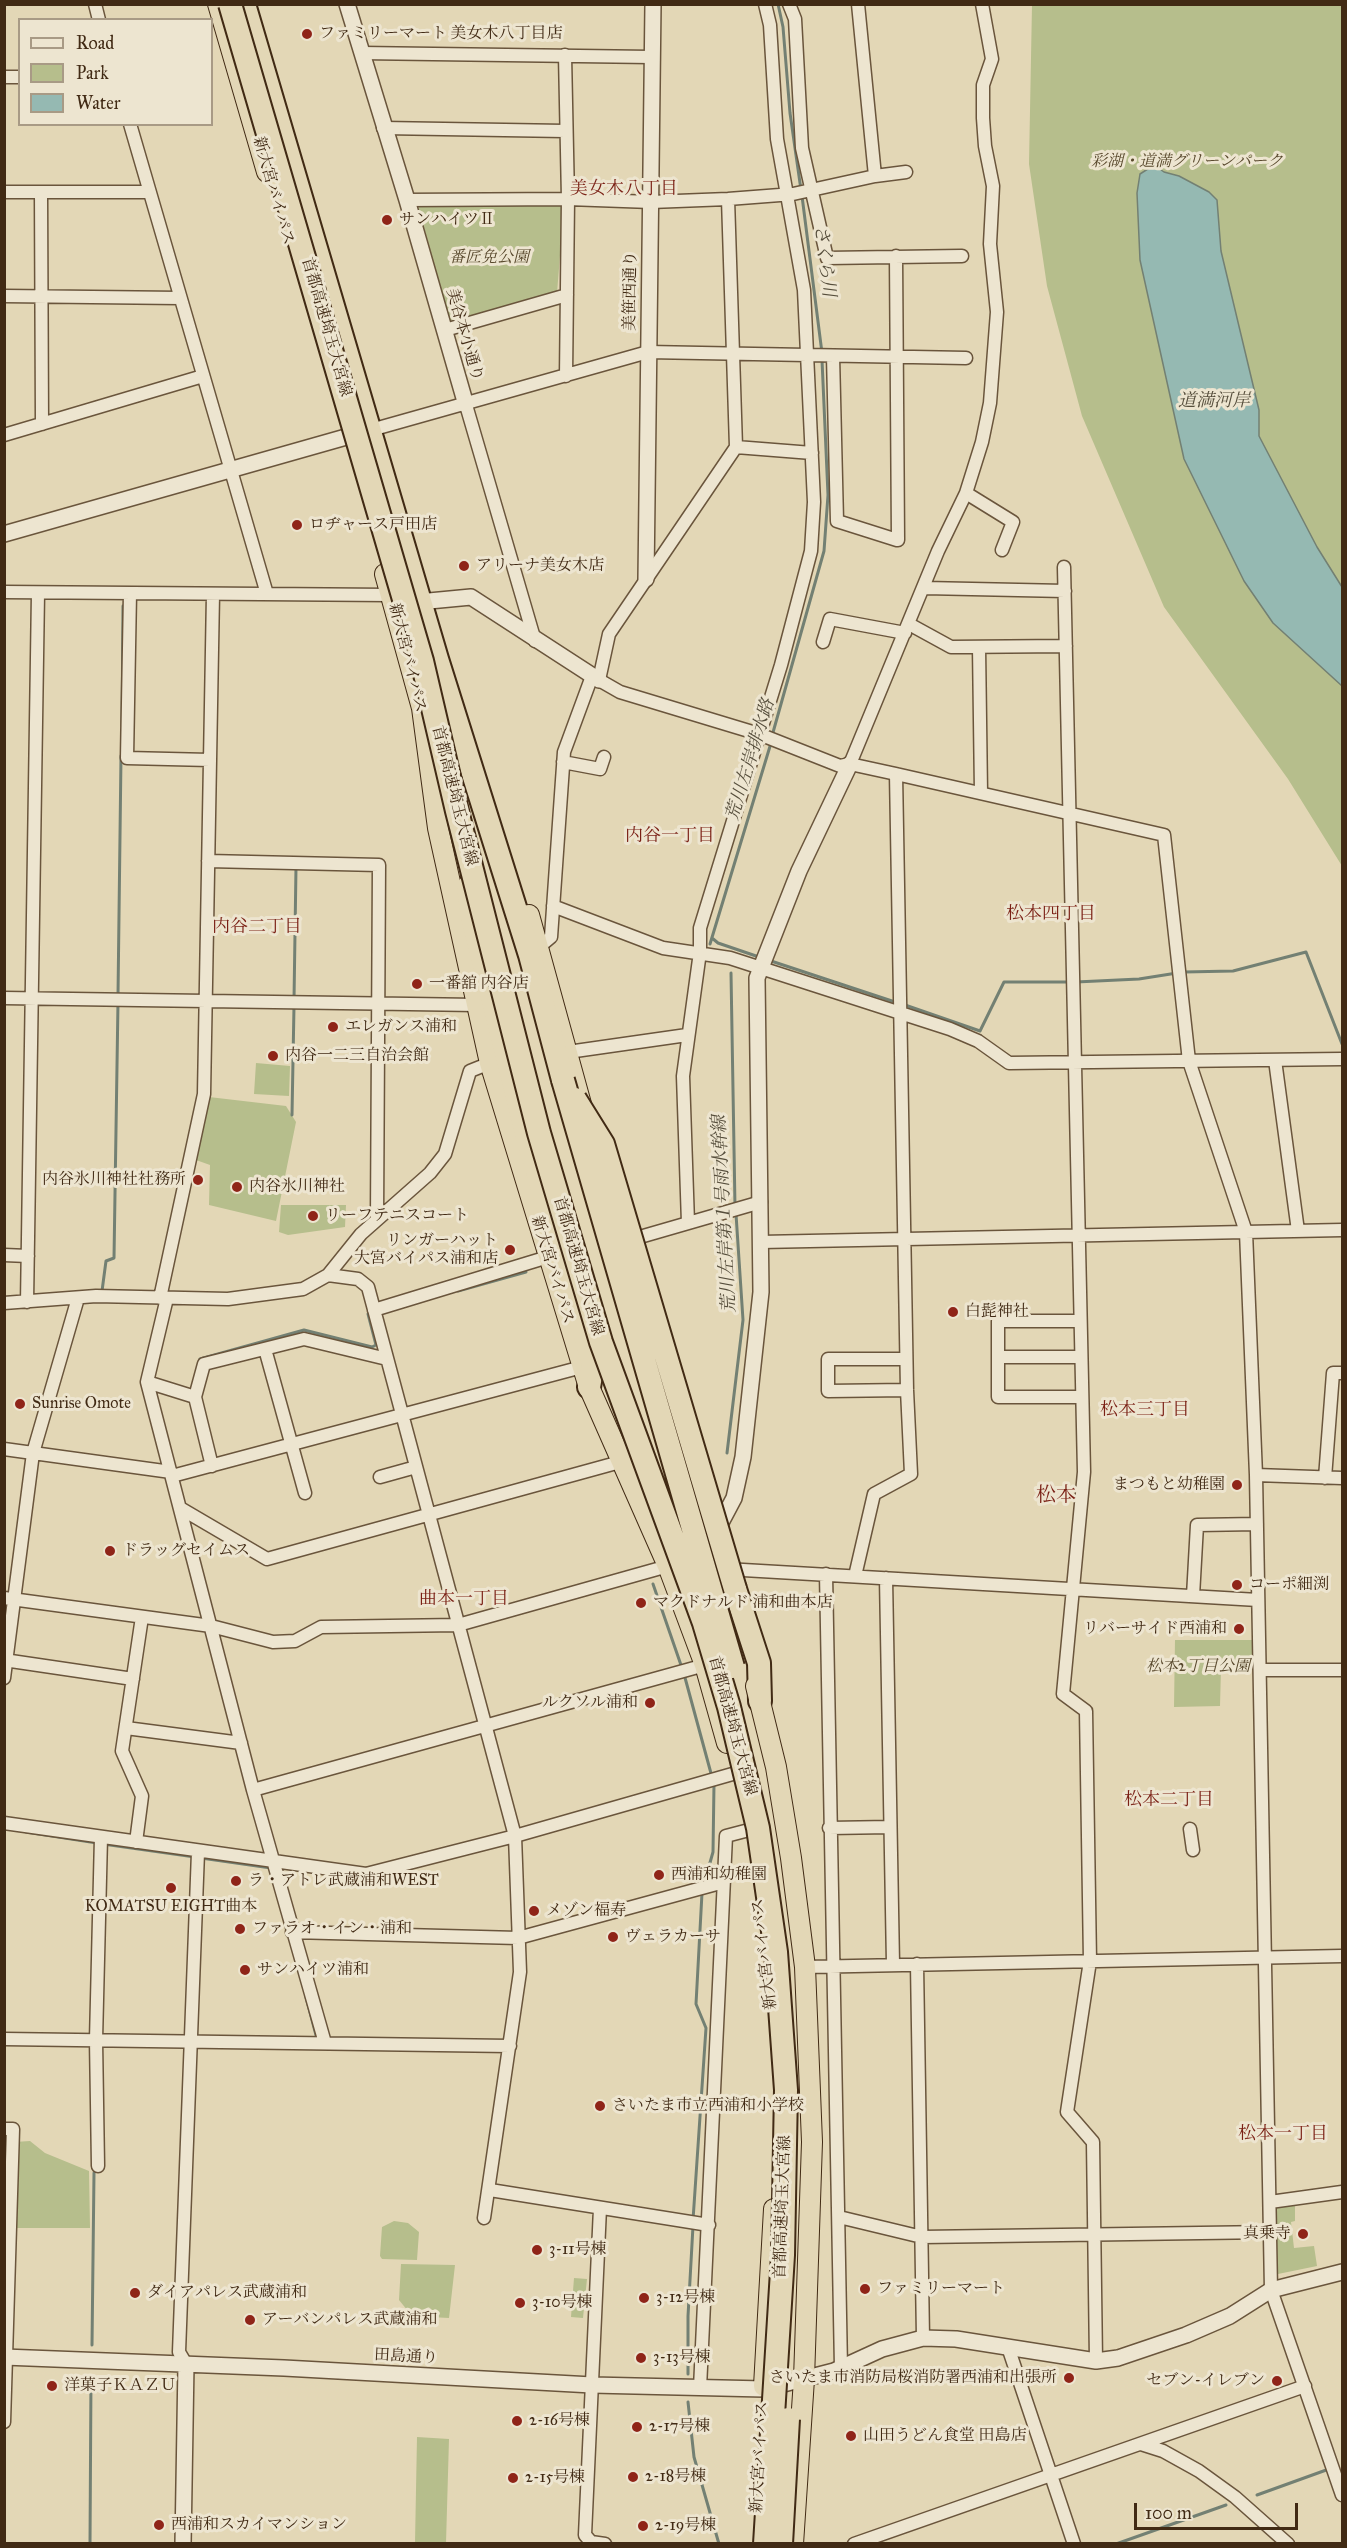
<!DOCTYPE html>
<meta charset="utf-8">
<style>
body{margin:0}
#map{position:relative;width:1347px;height:2548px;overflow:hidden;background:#e3d7b6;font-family:"IM FELL Great Primer",serif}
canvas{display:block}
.frame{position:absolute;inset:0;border:6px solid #412a14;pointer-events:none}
.legend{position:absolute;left:18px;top:18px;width:195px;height:108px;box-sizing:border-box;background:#ede5d0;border:2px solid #a89a85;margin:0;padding:8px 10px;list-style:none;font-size:18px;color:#412a14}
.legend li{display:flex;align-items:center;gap:12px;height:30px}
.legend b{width:30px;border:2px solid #a89a85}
.scale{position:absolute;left:1134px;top:2503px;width:164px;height:27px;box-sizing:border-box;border:3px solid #412a14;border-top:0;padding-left:8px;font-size:18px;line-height:21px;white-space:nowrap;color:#412a14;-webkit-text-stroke:4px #ede5d0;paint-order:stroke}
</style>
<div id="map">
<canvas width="1347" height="2548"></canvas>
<div class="frame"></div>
<ul class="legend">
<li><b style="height:8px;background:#ede5d0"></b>Road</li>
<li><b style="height:16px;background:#b6be8c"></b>Park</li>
<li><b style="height:16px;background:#95b9b2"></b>Water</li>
</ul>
<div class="scale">100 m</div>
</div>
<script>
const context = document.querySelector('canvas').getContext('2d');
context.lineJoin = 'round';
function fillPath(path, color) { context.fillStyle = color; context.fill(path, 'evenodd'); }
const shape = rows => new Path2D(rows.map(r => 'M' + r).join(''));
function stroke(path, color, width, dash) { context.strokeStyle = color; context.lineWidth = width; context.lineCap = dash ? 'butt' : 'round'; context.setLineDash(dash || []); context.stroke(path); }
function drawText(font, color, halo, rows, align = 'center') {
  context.font = font + ' "IM FELL Great Primer","Noto Serif JP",serif'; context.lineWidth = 6; context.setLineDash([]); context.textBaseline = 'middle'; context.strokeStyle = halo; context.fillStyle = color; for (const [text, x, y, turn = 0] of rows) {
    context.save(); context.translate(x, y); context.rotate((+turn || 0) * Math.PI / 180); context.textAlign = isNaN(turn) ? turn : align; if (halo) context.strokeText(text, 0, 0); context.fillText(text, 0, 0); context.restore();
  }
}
fillPath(shape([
 [1032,5,1342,5,1342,866,1288,779,1164,607,1082,416,1047,286,1029,164],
 [418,205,564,206,557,293,450,324],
 [256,1063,290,1066,289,1096,254,1094],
 [209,1097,286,1106,296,1122,276,1221,209,1205,210,1165,196,1160],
 [281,1205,346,1205,345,1227,288,1235,279,1232],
 [1175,1640,1255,1640,1256,1669,1221,1668,1220,1706,1174,1707],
 [30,2141,45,2153,89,2171,90,2228,14,2228,15,2142],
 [1295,2204,1295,2221,1291,2222,1294,2248,1314,2246,1317,2266,1278,2274,1274,2211,1276,2206],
 [394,2221,408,2223,419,2232,417,2260,382,2259,380,2256,382,2227],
 [401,2264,455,2265,449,2318,412,2316,399,2300],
 [574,2278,587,2279,583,2318,571,2317],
 [417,2437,449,2439,446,2543,415,2543]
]), '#b6be8c');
const water = shape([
 [1154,165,1164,172,1179,176,1209,192,1217,200,1221,251,1259,410,1259,436,1317,547,1342,587,1342,686,1273,623,1244,581,1184,459,1140,260,1137,193,1140,174,1154,165]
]);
fillPath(water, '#95b9b2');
stroke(water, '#738073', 1.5);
stroke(shape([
 [778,4,783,27,790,113,801,190],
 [802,196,822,353],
 [122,725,123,606],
 [772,736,824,551,828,495,822,360],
 [712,938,718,943,759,957],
 [710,944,771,743],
 [768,960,895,1002],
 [1184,972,1233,971,1306,952,1342,1044],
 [731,973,735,1207],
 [1076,982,1139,979,1177,973],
 [118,995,121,756],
 [294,1000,296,867],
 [905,1005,980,1031,1004,982,1070,982],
 [292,1115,294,1006],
 [102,1291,106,1261,114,1258,118,1002],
 [458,1291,526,1272],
 [199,1364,200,1359,304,1330,372,1347,376,1345,368,1314,373,1313],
 [727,1453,743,1320,736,1214],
 [653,1584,682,1668],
 [684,1674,712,1777],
 [26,1832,97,1843],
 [103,1844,195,1857],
 [201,1858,271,1868],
 [704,1884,713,1852,714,1784],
 [306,1997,317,2039],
 [693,2220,706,2028,696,2004,702,1893],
 [92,2345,94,2173],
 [688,2374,688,2316,693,2226],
 [688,2402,694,2457,719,2544],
 [1257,2495,1329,2469],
 [90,2544,91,2376],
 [1116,2544,1226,2505]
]), '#738073', 3);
const minor = shape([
 [95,4,99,20],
 [789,4,795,19,802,148,827,258,962,256],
 [858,4,875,176],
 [361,53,651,57],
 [565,55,568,199,566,376],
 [4,77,20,77],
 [130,124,267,594],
 [383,128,565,131],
 [4,192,149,192],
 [41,192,42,424],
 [728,199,736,447,609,634,599,680,620,692,759,734,840,766,850,764,896,774,1164,835,1189,1061,1246,1232,1256,1475,1271,2290,1342,2495],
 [407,200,568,199,651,202,728,199,793,194,875,176,906,172],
 [896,256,898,540],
 [4,296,180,298],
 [445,330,567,295],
 [833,356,837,521,897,540],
 [466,405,535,641],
 [378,428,648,352,966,358],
 [4,435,203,376],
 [736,447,812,453],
 [966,493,1013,522,1002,550],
 [1064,567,1084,1472,1063,1694,1086,1711,1090,1961,1067,2112,1093,2142,1096,2361],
 [925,588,1065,591],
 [4,592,391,595],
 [130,593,127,758,210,760],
 [909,624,951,647,1066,646],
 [823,642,830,619,905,633],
 [979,647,981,793],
 [563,762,600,769,604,757],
 [850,764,938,551,966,493,982,442,990,403,997,312,990,244,993,186,985,146,983,118,983,85,992,59,982,4],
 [208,861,379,865,377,1219],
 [553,906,663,948,730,958,950,1029,978,1041,1009,1063,1342,1059],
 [539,947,551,937,564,752,592,676],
 [4,998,477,1005],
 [568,1052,687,1035],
 [1275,1060,1298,1231],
 [688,1223,683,1076,700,952,700,928,781,665,811,551,814,502,804,290,777,139,770,25,765,4],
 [626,1241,761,1202],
 [761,1242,1342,1230],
 [4,1255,28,1256],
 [328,1275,358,1279,368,1287,515,1836,520,1972,484,2218],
 [160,1298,204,1094,213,594],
 [167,1298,147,1382,253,1790,325,2043],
 [27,1302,38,593],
 [4,1303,96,1296,228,1299,303,1289,328,1275,361,1234,430,1173,445,1154,470,1071,490,1063],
 [374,1310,548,1257],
 [1079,1321,998,1321,998,1397,1080,1397],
 [265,1349,305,1493],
 [998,1357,1080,1357],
 [906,1359,828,1359,828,1391,907,1390],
 [147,1382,195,1397],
 [4,1449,171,1472],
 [212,1466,195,1397,204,1364,304,1339,387,1359],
 [1256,1475,1342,1478],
 [172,1476,582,1367],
 [380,1477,416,1467],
 [1325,1478,1333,1373,1342,1373],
 [180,1508,267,1559,620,1462],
 [726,1569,1258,1600],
 [826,1574,841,2368],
 [855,1576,874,1494,911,1474,907,1390,896,774],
 [886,1578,893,1964],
 [1193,1596,1197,1525,1257,1524],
 [4,1598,211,1626,273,1642,295,1641,321,1627,458,1625,668,1566],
 [4,1660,133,1679],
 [1260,1670,1342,1670],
 [4,1678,33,1453,78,1298],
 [126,1728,241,1743],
 [253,1790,705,1665],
 [4,1823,366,1874,515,1836,736,1773],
 [829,1828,890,1827],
 [1190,1829,1193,1850],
 [136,1842,142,1796,122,1751,142,1617],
 [292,1932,518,1938,724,1882],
 [917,1964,923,2338],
 [805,1967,1342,1956],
 [4,2039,510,2046],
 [4,2129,13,2129,4,2422],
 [98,2166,96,2040,101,1837],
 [490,2190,709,2225],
 [1270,2202,1342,2192],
 [600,2208,585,2535,591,2542,605,2544],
 [839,2217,922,2237,1270,2232],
 [1008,2347,1074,2544],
 [186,2364,179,2352,198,1852],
 [700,2388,726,1836,749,1830],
 [1141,2444,1163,2451,1199,2471,1235,2497,1288,2544],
 [854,2544,1305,2386]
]);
const tertiary = shape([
 [347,4,407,200,466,405],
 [4,534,346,437],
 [646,579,653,4],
 [429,601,471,597,599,680],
 [716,1532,734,1498,743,1457,761,1292,757,978,799,871,850,764],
 [4,2357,284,2368,592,2385,764,2389,834,2371,882,2349,923,2338,956,2339,1096,2361,1118,2358,1186,2335,1230,2316,1271,2290,1342,2272],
 [183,2544,186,2364]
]);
const trunk = shape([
 [218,4,267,172],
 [385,574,422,708,438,828,490,1063,589,1387,668,1566,705,1665,727,1743],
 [529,915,584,1115],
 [756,1686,776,1767,791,1858,805,1967,812,2142,804,2379,793,2544],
 [764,2386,774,2209]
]);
const motorway = shape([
 [244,4,437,659,530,955,563,1080],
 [468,887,472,917,527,1137,593,1364,589,1387],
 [735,1589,759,1663,760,1701]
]);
stroke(minor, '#6a553c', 15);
stroke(tertiary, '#6a553c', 18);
stroke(trunk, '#412a14', 22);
stroke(motorway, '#412a14', 26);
stroke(minor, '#ede5d0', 12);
stroke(tertiary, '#ede5d0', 15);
stroke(trunk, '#e3d7b6', 20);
stroke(motorway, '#e3d7b6', 22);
const motorwayBridge = shape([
 [230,4,422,661,457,811,539,1133,601,1342,704,1623,729,1707,758,1828,776,1952,786,2090,783,2255,765,2544],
 [563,1080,733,1667],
 [575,1099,603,1144,735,1589],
 [781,2544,788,2419]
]);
stroke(motorwayBridge, '#412a14', 26, []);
stroke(motorwayBridge, '#e3d7b6', 22);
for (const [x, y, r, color] of [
 [307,34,6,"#8f2418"],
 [387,220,6,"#8f2418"],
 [297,525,6,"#8f2418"],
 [464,566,6,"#8f2418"],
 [417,984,6,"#8f2418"],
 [333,1027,6,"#8f2418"],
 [273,1056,6,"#8f2418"],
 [198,1180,6,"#8f2418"],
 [237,1187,6,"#8f2418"],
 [313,1216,6,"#8f2418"],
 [510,1250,6,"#8f2418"],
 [953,1312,6,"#8f2418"],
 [20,1404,6,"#8f2418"],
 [1237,1485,6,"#8f2418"],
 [110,1551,6,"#8f2418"],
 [1237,1585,6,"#8f2418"],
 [641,1603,6,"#8f2418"],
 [1239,1629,6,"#8f2418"],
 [650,1703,6,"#8f2418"],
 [659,1875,6,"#8f2418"],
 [236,1881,6,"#8f2418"],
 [171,1888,6,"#8f2418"],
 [534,1911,6,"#8f2418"],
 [240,1929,6,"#8f2418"],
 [613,1937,6,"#8f2418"],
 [245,1970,6,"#8f2418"],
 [600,2106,6,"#8f2418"],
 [1303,2234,6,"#8f2418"],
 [537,2250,6,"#8f2418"],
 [865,2289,6,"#8f2418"],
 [135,2293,6,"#8f2418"],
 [644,2298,6,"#8f2418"],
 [520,2303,6,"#8f2418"],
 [250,2320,6,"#8f2418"],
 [641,2358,6,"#8f2418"],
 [1069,2378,6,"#8f2418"],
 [1277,2381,6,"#8f2418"],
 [52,2386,6,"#8f2418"],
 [517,2421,6,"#8f2418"],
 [637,2427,6,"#8f2418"],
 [851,2436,6,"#8f2418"],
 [633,2477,6,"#8f2418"],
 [513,2478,6,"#8f2418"],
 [159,2525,6,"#8f2418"],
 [643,2526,6,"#8f2418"]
]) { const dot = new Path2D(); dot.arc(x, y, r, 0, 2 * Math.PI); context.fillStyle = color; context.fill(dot); stroke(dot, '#ede5d0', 2); }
drawText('16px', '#412a14', '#ede5d0', [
 ["ファミリーマート 美女木八丁目店",319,34],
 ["サンハイツⅡ",399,220],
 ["ロヂャース戸田店",309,525],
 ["アリーナ美女木店",476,566],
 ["一番舘 内谷店",429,984],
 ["エレガンス浦和",345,1027],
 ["内谷一二三自治会館",285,1056],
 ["内谷氷川神社社務所",186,1180,"right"],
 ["内谷氷川神社",249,1187],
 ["リーフテニスコート",325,1216],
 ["リンガーハット",498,1241,"right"],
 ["大宮バイパス浦和店",498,1259,"right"],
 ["白髭神社",965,1312],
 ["Sunrise Omote",32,1404],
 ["まつもと幼稚園",1225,1485,"right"],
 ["ドラッグセイムス",122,1551],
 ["コーポ細渕",1249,1585],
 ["マクドナルド 浦和曲本店",653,1603],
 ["リバーサイド西浦和",1227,1629,"right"],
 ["ルクソル浦和",638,1703,"right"],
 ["西浦和幼稚園",671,1875],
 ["ラ・アトレ武蔵浦和WEST",248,1881],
 ["KOMATSU EIGHT曲本",171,1907,"center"],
 ["メゾン福寿",546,1911],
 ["ファラオ・イン・浦和",252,1929],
 ["ヴェラカーサ",625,1937],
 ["サンハイツ浦和",257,1970],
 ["さいたま市立西浦和小学校",612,2106],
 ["真乗寺",1291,2234,"right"],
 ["3-11号棟",549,2250],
 ["ファミリーマート",877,2289],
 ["ダイアパレス武蔵浦和",147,2293],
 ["3-12号棟",656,2298],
 ["3-10号棟",532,2303],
 ["アーバンパレス武蔵浦和",262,2320],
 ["3-13号棟",653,2358],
 ["さいたま市消防局桜消防署西浦和出張所",1057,2378,"right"],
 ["セブン-イレブン",1265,2381,"right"],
 ["洋菓子ＫＡＺＵ",64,2386],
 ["2-16号棟",529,2421],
 ["2-17号棟",649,2427],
 ["山田うどん食堂 田島店",863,2436],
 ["2-18号棟",645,2477],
 ["2-15号棟",525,2478],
 ["西浦和スカイマンション",171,2525],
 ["2-19号棟",655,2526]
], 'left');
drawText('italic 16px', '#58482c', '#ede5d0', [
 ["彩湖・道満グリーンパーク",1187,162],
 ["番匠免公園",489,258],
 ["松本2丁目公園",1198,1667]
]);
drawText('16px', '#412a14', '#ede5d0', [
 ["新大宮バイパス",273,191,74],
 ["美笹西通り",631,291,-89],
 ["首都高速埼玉大宮線",326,327,74],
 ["美谷本小通り",464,335,74],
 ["新大宮バイパス",407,658,76],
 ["首都高速埼玉大宮線",454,796,76],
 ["首都高速埼玉大宮線",578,1266,74],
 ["新大宮バイパス",552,1270,73],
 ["首都高速埼玉大宮線",732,1726,75],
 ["新大宮バイパス",765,1954,-97],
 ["首都高速埼玉大宮線",783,2207,-88],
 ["田島通り",406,2357,3],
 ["新大宮バイパス",760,2457,-87]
]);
drawText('18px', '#7a1f14', '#ede5d0', [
 ["美女木八丁目",624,190],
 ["内谷一丁目",670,837],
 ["松本四丁目",1051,915],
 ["内谷二丁目",257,928],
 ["松本三丁目",1145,1411],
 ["曲本一丁目",464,1600],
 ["松本二丁目",1169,1801],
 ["松本一丁目",1283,2135]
]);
drawText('italic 18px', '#564e3c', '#ede5d0', [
 ["さくら川",824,261,83],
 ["道満河岸",1214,402],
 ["荒川左岸排水路",751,760,-73],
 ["荒川左岸第１号雨水幹線",725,1214,-93]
]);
drawText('20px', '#7a1f14', '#ede5d0', [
 ["松本",1056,1496]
]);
</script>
